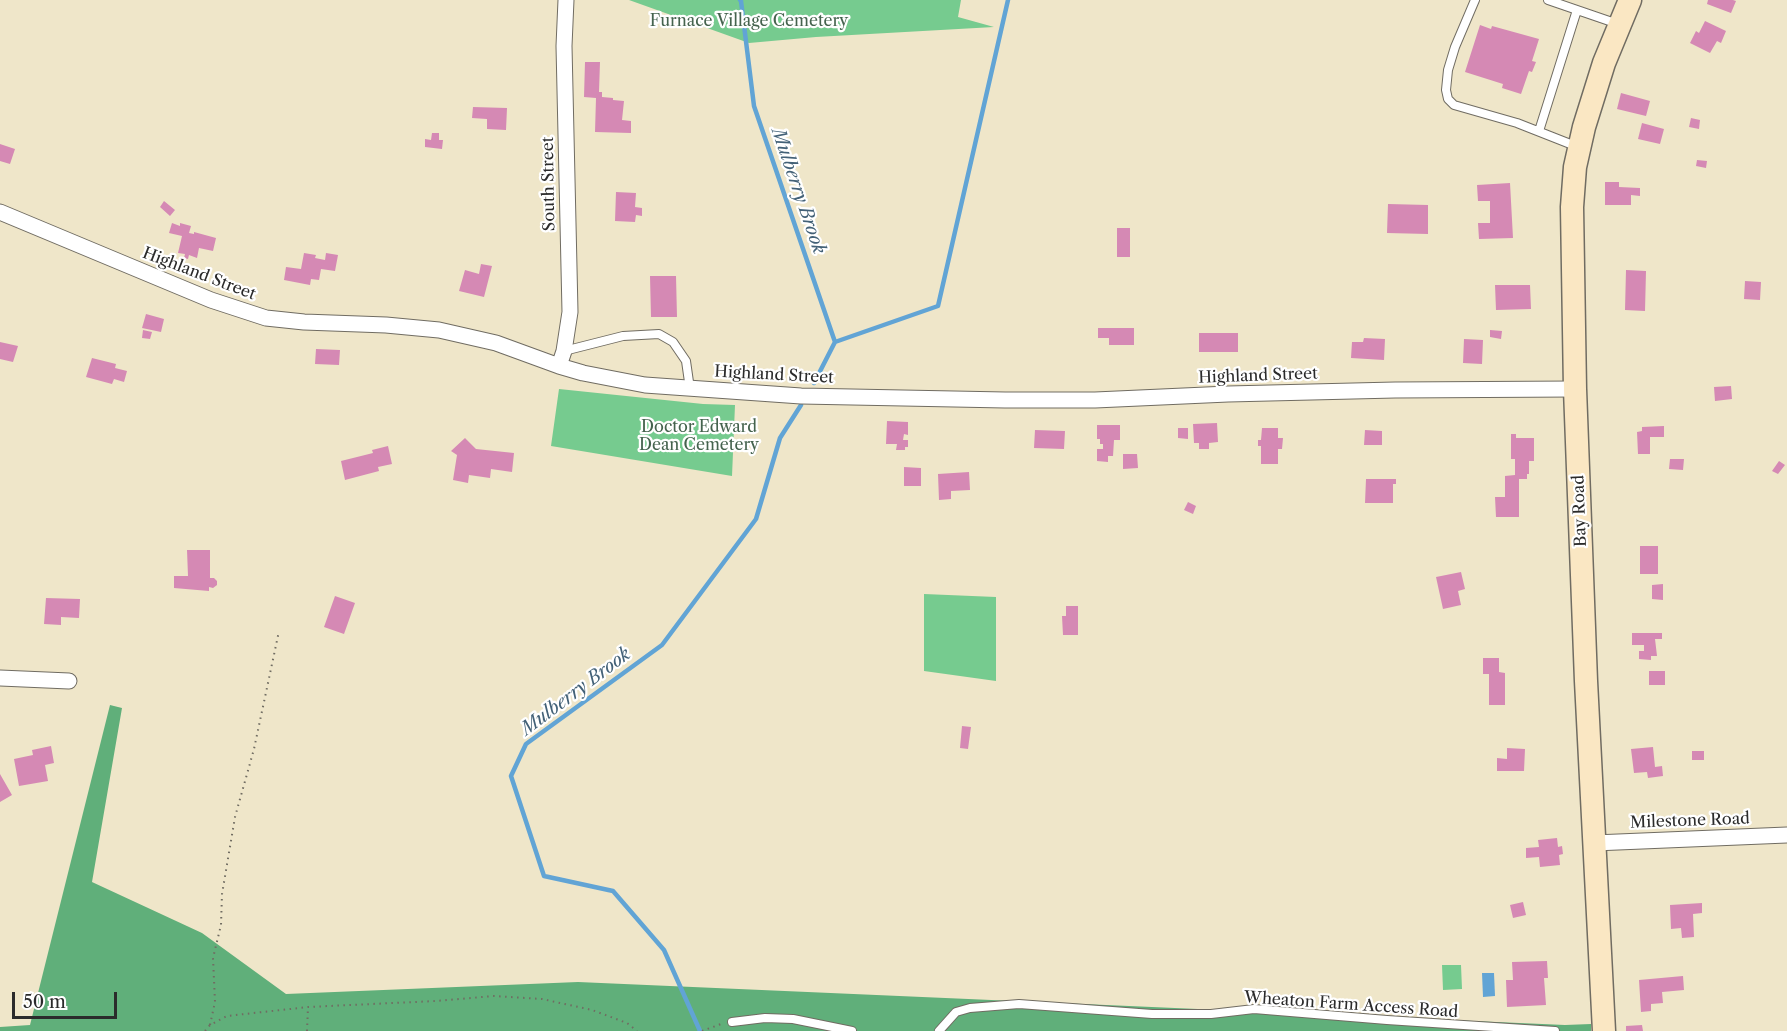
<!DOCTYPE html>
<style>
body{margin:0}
#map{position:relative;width:1787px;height:1031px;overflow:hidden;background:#efe6c9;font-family:"Libre Caslon Text",serif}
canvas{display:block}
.scale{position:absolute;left:12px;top:992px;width:105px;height:27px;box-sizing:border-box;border:3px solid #2b2b2b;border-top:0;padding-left:8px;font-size:18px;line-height:21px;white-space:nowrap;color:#2b2b2b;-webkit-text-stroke:4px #fff;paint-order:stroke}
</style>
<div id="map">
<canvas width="1787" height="1031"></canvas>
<div class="scale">50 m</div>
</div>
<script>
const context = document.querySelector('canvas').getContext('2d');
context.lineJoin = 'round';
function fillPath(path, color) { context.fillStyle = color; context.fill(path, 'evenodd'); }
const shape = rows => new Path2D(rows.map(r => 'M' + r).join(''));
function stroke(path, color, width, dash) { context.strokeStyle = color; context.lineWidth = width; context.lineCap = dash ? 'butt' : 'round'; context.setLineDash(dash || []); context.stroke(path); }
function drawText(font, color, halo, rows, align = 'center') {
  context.font = font + ' "Libre Caslon Text",serif'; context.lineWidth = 4.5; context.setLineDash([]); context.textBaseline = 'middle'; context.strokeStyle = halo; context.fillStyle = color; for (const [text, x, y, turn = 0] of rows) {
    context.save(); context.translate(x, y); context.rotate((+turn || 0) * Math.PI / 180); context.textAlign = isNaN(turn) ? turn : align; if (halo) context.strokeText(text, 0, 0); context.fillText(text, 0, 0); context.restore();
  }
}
fillPath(shape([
 [629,0,961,0,958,17,994,27,816,37,749,43],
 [559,389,703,404,735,405,732,476,551,446],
 [924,594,996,597,996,681,924,671],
 [1442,965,1461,965,1462,989,1443,990]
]), '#76cb8f');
fillPath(shape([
 [110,705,122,708,92,882,202,933,286,994,578,982,1565,1025,1591,1024,1591,1031,0,1031,0,1027,30,1025]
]), '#60af7a');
fillPath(shape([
 [1482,973,1494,973,1495,996,1483,997]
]), '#61a4d5');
stroke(shape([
 [740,0,741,1,754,106,835,342,814,383],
 [835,342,938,306,1008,0],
 [700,1031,664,950,613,891,544,876,511,776,526,744,662,645,756,519,780,438,801,405]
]), '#61a4d5', 4.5);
fillPath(shape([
 [1708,0,1733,0,1736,1,1731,13,1707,4],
 [1705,21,1726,31,1721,43,1717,41,1710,53,1690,43,1696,31,1699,33],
 [1480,25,1491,29,1492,26,1539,39,1532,61,1536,62,1532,72,1529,71,1521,94,1502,88,1503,84,1465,72],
 [585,62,600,62,599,92,602,92,602,97,613,98,613,100,624,101,622,120,631,121,631,133,595,132,596,98,584,97],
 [1621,93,1650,101,1646,116,1617,109],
 [473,107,507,108,506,130,487,129,487,119,472,118],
 [1691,118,1700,120,1699,129,1689,127],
 [1642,123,1664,129,1660,144,1638,139],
 [432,133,439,133,439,140,443,140,442,149,425,147,425,139,431,140],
 [0,144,15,149,10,164,0,161],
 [1697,160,1707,161,1706,168,1696,166],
 [1605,182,1619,182,1619,187,1640,188,1640,196,1631,195,1631,205,1605,205],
 [1510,183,1513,238,1479,239,1478,223,1490,223,1490,201,1478,201,1477,185],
 [616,192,636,193,635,207,642,208,642,216,636,215,635,222,615,221],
 [164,201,175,210,170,216,160,207],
 [1388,204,1428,205,1428,234,1387,233],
 [172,223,180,226,180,223,191,226,189,233,194,234,194,232,216,238,213,251,199,248,197,258,189,255,188,259,184,258,185,254,178,253,182,236,169,233],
 [1117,228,1130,228,1130,257,1117,257],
 [304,253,316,255,315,258,325,260,326,253,338,255,335,271,321,269,319,280,311,279,310,285,284,280,286,267,301,269],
 [481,264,492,266,484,297,459,291,465,270,479,274],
 [1626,270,1646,271,1645,311,1625,310],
 [650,276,676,276,677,317,651,317],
 [1745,281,1761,282,1760,300,1744,299],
 [1495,285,1530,285,1531,309,1496,310],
 [146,314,164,319,161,332,142,328],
 [1098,328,1134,328,1134,345,1109,345,1109,338,1098,338],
 [143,330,152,332,150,339,142,338],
 [1490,330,1502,331,1501,339,1490,337],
 [1199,333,1238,333,1238,352,1199,352],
 [1364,338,1385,339,1384,360,1351,358,1352,342,1363,342],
 [1464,339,1483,340,1482,364,1463,363],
 [0,342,18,346,13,362,0,359],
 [316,349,340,350,339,365,315,364],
 [92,358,116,364,115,368,127,371,124,382,114,379,112,384,86,377],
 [1731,386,1732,399,1715,401,1714,387],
 [887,421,908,422,908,435,904,434,903,440,908,440,908,447,905,447,905,450,896,450,897,444,886,444],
 [1217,423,1218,442,1209,443,1209,449,1199,449,1199,443,1194,443,1193,424],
 [1097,425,1120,425,1120,440,1114,440,1113,456,1108,456,1108,462,1097,461,1097,449,1103,449,1103,444,1100,444,1100,439,1097,439],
 [1664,426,1664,437,1650,437,1650,454,1638,454,1637,432,1642,431,1642,427],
 [1178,428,1188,428,1188,439,1178,438],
 [1262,428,1278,428,1278,438,1283,438,1282,449,1278,449,1278,464,1261,464,1261,446,1258,446,1258,440,1261,440],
 [1035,430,1065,431,1064,449,1034,448],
 [1365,430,1382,431,1382,445,1364,445],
 [1511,434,1516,434,1516,438,1534,438,1534,461,1529,461,1529,474,1527,474,1527,479,1519,479,1519,517,1496,517,1495,497,1505,497,1505,476,1515,475,1515,459,1511,459],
 [465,438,476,449,514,453,512,472,491,469,490,478,469,475,468,483,453,480,457,455,451,451],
 [388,446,392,464,378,467,379,471,345,480,341,461,373,453,372,450],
 [1123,454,1137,454,1138,468,1123,469],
 [1670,459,1684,459,1683,470,1669,469],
 [1779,461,1785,465,1778,474,1772,471],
 [904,467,921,468,921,486,904,486],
 [969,472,970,490,951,491,951,499,939,500,938,474],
 [1366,479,1396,479,1396,484,1393,484,1393,503,1365,503],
 [1188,502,1196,506,1193,514,1184,510],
 [1640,546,1658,546,1658,574,1640,574],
 [187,550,210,550,210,578,214,578,217,581,217,585,213,588,209,587,209,591,174,588,174,576,188,576],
 [1461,572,1465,589,1458,591,1461,605,1443,609,1436,577],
 [1663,584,1663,600,1652,599,1652,585],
 [335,596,355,603,344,634,324,627],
 [46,598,80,599,79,618,61,617,61,625,44,624],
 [1066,606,1078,606,1078,635,1063,635,1062,616,1066,616],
 [1632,633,1662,633,1662,639,1655,639,1657,656,1651,656,1651,660,1639,659,1639,651,1644,651,1644,645,1632,645],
 [1483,658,1499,658,1499,672,1505,673,1505,705,1489,705,1489,674,1483,674],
 [1649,671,1665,671,1665,685,1649,685],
 [962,726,971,727,968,749,960,748],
 [51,746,54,763,45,765,48,781,19,786,14,759,33,755,32,750],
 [1653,747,1655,767,1662,766,1663,776,1648,778,1647,772,1634,773,1631,749],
 [1507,748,1525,749,1524,771,1497,771,1497,758,1507,759],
 [1692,751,1704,751,1704,760,1692,760],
 [0,774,12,795,0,802],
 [1557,838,1558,847,1562,846,1563,854,1559,855,1560,865,1540,867,1539,857,1526,858,1526,848,1539,847,1538,840],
 [1523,902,1526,915,1513,918,1510,905],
 [1702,903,1702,913,1693,914,1694,937,1682,938,1681,928,1671,929,1670,905],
 [1547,961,1548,978,1544,978,1546,1005,1507,1007,1506,980,1513,980,1512,962],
 [1683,976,1684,990,1662,992,1663,1003,1651,1004,1651,1011,1641,1012,1639,980],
 [1642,1025,1643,1031,1626,1031,1626,1026]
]), '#d589b4');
const service = shape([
 [1475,0,1455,47,1448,70,1446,90,1448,99,1454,105,1517,123,1578,147],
 [1548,0,1618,24],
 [1539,131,1577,10],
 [564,351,623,336,659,334,673,342,686,361,690,389],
 [732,1022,765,1018,793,1019,852,1031],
 [939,1031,956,1012,970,1008,1019,1004,1152,1014,1211,1014,1254,1009,1387,1020,1555,1031]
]);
const minor = shape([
 [0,212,211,300,266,318,304,322,386,325,439,330,496,343,559,366,583,373,645,385,801,396,1005,400,1095,400,1228,394,1395,390,1575,389],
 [559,366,564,351,570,312,564,46,566,0],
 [0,678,69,681],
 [1594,843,1787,835]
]);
const secondary = shape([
 [1604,1031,1586,681,1575,389,1572,207,1575,167,1584,127,1604,63,1630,0]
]);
stroke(service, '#706c62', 10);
stroke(minor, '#706c62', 17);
stroke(secondary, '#706c62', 25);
stroke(shape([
 [210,1025,215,1002,213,958,221,925,222,894,235,817,254,749,279,631],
 [205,1031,210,1025,227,1016,308,1007,436,1001,494,996,542,999,592,1010,627,1023,637,1031],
 [307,1031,308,1007],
 [702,1031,721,1024]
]), '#706c62', 2, [1.5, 4.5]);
stroke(service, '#fff', 8);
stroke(minor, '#fff', 15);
stroke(secondary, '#fae7c3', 22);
drawText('16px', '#45634e', '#fff', [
 ["Furnace Village Cemetery",749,21],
 ["Doctor Edward",699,427],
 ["Dean Cemetery",699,445]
]);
drawText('16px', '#2b2b2b', '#fff', [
 ["South Street",549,184,-91],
 ["Highland Street",199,274,21],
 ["Highland Street",774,375,3],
 ["Highland Street",1258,376,-2],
 ["Bay Road",1580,511,-92],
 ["Milestone Road",1690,821,-2],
 ["Wheaton Farm Access Road",1351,1005,4]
]);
drawText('italic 18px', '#436177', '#fff', [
 ["Mulberry Brook",798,191,71],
 ["Mulberry Brook",576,692,-37]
]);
</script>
